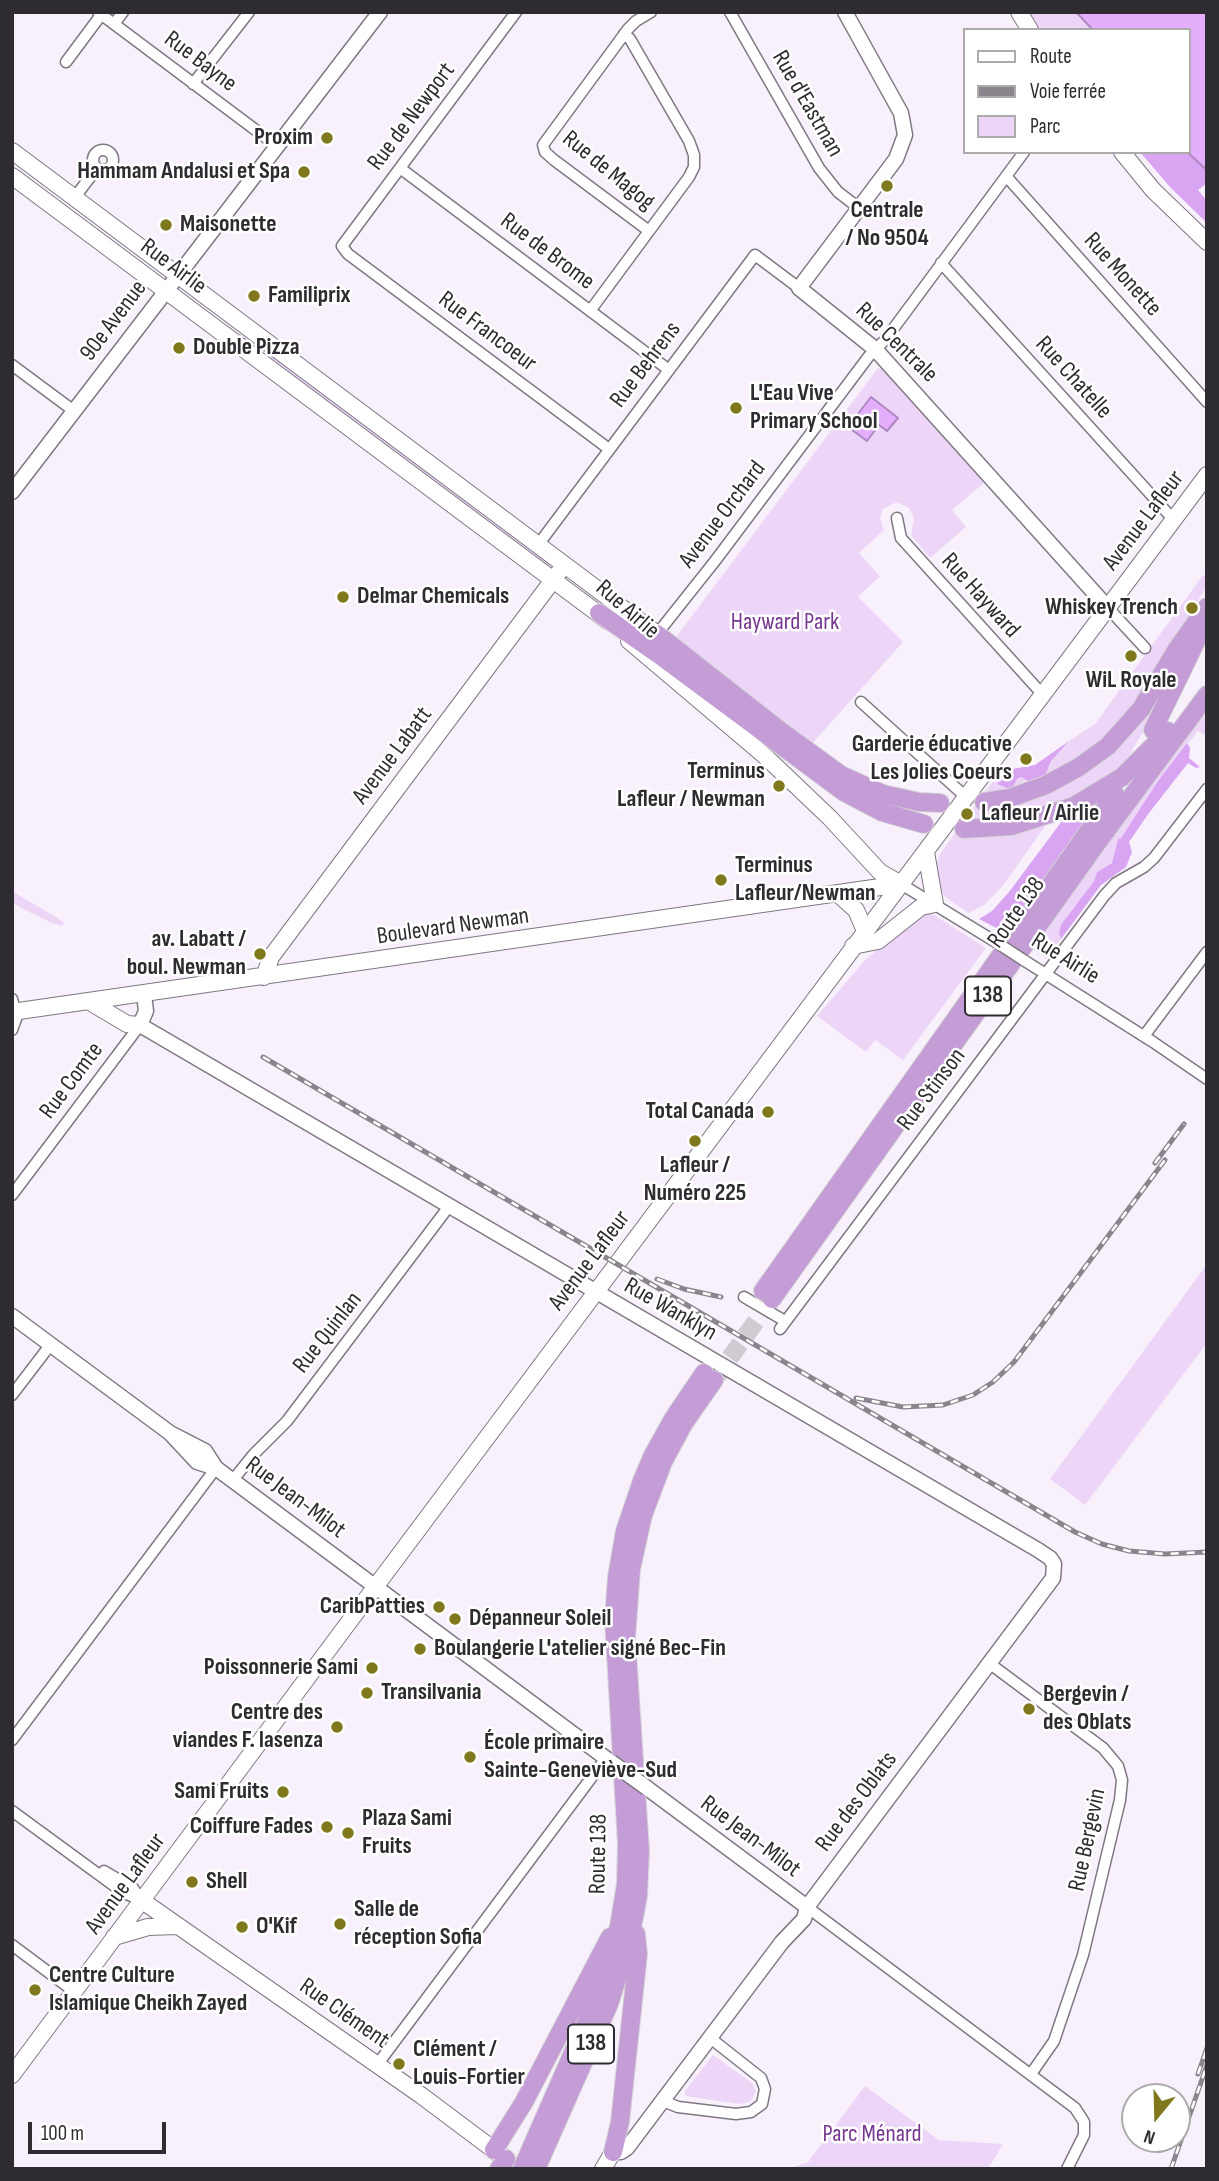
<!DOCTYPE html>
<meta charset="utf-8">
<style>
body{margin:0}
#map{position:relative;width:1219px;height:2181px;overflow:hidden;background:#f8f1fc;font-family:"Sofia Sans Condensed",sans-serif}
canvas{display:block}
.frame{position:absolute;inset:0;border:14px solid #2e2c30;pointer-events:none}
.legend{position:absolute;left:963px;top:28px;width:228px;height:126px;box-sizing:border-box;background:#fff;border:2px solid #ababac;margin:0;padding:9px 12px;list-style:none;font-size:21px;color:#2e2c30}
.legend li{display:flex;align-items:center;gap:14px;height:35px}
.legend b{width:35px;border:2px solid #ababac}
.north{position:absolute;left:1121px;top:2083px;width:70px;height:70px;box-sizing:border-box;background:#fff;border:2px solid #ababac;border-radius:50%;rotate:199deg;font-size:19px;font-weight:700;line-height:28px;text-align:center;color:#2e2c30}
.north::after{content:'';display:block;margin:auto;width:24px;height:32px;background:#7f781d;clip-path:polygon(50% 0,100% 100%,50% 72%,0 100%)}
.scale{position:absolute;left:28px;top:2122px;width:138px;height:32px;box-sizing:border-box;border:4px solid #2e2c30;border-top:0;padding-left:9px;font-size:21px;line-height:24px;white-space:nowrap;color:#2e2c30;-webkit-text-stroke:5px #fff;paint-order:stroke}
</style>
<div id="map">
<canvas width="1219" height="2181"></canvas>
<div class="frame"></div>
<ul class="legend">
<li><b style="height:9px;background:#fff"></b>Route</li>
<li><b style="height:9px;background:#8a858c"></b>Voie ferrée</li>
<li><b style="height:19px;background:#edd5f8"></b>Parc</li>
</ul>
<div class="north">N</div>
<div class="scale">100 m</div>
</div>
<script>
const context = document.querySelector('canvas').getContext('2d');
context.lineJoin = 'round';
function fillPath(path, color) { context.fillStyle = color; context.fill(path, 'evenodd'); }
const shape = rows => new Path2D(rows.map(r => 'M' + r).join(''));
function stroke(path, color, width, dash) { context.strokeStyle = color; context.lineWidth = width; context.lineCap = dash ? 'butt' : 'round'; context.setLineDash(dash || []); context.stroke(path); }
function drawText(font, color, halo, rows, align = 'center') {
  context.font = font + ' "Sofia Sans Condensed",sans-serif'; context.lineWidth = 5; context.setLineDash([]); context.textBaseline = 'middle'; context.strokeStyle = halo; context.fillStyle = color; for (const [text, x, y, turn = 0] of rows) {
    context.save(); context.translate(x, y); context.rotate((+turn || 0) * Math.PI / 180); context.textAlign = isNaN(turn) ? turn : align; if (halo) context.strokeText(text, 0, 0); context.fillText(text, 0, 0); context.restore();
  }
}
fillPath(shape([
 [1026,12,1076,12,1093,30,1036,30],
 [232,329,268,352,551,564,549,566],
 [878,368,882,369,984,483,952,510,966,527,930,558,911,535,914,519,909,508,897,502,883,509,880,519,884,530,859,553,880,576,858,597,903,642,810,746,763,712,757,700,676,637],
 [1203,575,1207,577,1207,585,1139,704,1114,733,1082,760,1063,771,1027,786,989,796,981,806,1000,804,1040,792,1067,780,1102,756,1139,719,1182,652,1178,664,1153,715,1120,771,1089,793,1058,808,1014,820,968,824,961,833,1011,830,1048,822,1002,887,984,905,969,913,949,900,943,894,938,882,936,866,940,854,965,819,967,820,970,816,968,814,1003,768,1007,770,997,784,1007,788,1013,787,1017,779,1021,777,1030,782,1045,777,1051,761,1069,741,1095,724],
 [1201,715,1207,719,1207,736,1198,731,1158,781,1121,838,1118,839,1112,863,1097,872,1094,881,1067,918,1059,934,1061,939,1046,958,1032,949],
 [12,891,59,919,64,923,62,926,52,923,21,908,12,902],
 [927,913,934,915,986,948,903,1060,875,1040,866,1052,817,1016,866,959,916,918],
 [1207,1264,1207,1343,1085,1505,1050,1479],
 [713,2055,752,2083,756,2091,751,2101,740,2104,685,2096,685,2091],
 [865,2086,939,2140,1003,2144,988,2169,789,2169,808,2162]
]), '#edd5f8');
fillPath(shape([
 [1140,152,1187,152,1207,170,1207,183,1198,190,1207,201,1207,223,1171,188],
 [1069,741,1051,761,1045,776,1030,782,1021,777,1017,779,1013,787,1007,788,997,784,1007,770,1035,765],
 [1187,743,1190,748,1189,758,1200,767,1196,768,1188,763,1149,813,1129,842,1132,852,1126,867,1101,885,1061,939,1059,934,1061,925,1094,881,1097,872,1112,863,1118,839,1121,838,1158,781],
 [1106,794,1008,934,979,919,992,911,1009,892,1062,821,1073,812]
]), '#d9a4f2');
const water = shape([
 [1076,12,1207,12,1207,170,1187,152,1189,152,1189,30,1093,30,1076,12],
 [871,397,898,418,887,431,879,425,867,441,848,427,871,397]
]);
fillPath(water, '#e4aefd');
stroke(water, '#ad87c0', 2);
stroke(shape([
 [714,1380,772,1299]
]), '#d0cad3', 18, [18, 9]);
const minor = shape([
 [98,12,277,146],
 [516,12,342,246,348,254,609,449],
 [730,12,819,168,838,192,859,208],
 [114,24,123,12],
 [66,62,101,15],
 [193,84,249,12],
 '93 160a10 10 0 1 1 20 0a10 10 0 1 1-20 0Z',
 [400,168,669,370],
 [1006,176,1207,402],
 [75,197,97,168],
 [649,231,554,160,545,152,543,145,628,29,636,21,651,12],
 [941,263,1173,519],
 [590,311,689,177,694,167,694,155,689,141,630,39,624,34],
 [12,365,74,411],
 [897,518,901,538,1043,695],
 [538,545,755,255,799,288],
 [1108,608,1145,648],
 [657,634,715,561,869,356,885,340,1024,152],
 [861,702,967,798],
 [901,884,999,944],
 [1025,961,1153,1042,1207,1079],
 [12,999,17,1016,12,1030],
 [1144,1036,1207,952],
 [12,1195,140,1025],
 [744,1297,785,1321],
 [780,1329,1104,896,1116,883,1144,867,1154,858,1207,789],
 [12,1395,51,1344],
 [233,1480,253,1455,287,1421,450,1205],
 [989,1663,1103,1748,1118,1766,1122,1780,1120,1800,1083,1955,1054,2041,1031,2074],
 [12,1740,216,1468],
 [12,1811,124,1893,141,1900],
 [104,1871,133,1888,140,1899],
 [807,1907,1075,2108,1084,2122,1084,2135,1067,2169],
 [12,1945,75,1992],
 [377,2065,606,1758],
 [663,2101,678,2107,736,2114,751,2112,762,2104,765,2089,761,2078,709,2037]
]);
const tertiary = shape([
 [845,12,901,113,905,135,896,159,799,288,875,349,1108,608],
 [12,492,380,12],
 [144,994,146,1011,140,1025,1038,1550,1050,1558,1054,1564,1053,1578,807,1907,804,1919,782,1942,627,2148,621,2152,613,2152],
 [12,1316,170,1433,205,1451,216,1468],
 [170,1433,197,1462,216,1468,224,1474,611,1762],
 [647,1788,807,1907]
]);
const secondary = shape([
 [1019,12,1030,30],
 [12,151,657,634],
 [1122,152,1153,190,1207,242],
 [12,176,608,621],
 [629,641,766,757,830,818,880,872,901,884],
 [837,893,856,910,865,931],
 [853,946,878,941,921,907,935,904,926,852],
 [264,977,271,957,559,572],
 [90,1002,127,1024,140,1025],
 [12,1012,901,884],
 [141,1900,422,2096,502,2156],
 [114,1937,148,1927,177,1926],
 [12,2075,343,1630,1207,475],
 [603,2169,613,2152]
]);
const trunk = shape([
 [599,613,658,654,844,792,882,812,924,824],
 [657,634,782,732,841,775,883,794,919,802,940,803],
 [1153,730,1204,625],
 [984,802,1010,798,1046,785,1079,767,1108,746,1141,709,1177,649,1207,607],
 [964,829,1012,826,1074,806,1122,777,1168,731],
 [763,1291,1115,794],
 [772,1299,1097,843,1207,695],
 [494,2150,524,2102,610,1937],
 [613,2152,620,2122,638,1954,636,1934],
 [499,2169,506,2159],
 [522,2169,600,1991,619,1926,626,1884,627,1844,614,1620,617,1577,625,1531,642,1481,653,1455,673,1419,704,1373],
 [536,2169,609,2004,630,1938,638,1896,640,1851,626,1638,631,1569,643,1515,663,1462,684,1423,714,1380]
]);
stroke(minor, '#7f7882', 13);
stroke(tertiary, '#7f7882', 17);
stroke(secondary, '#7f7882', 18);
stroke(trunk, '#d5d5d6', 20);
stroke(minor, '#fff', 10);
stroke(tertiary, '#fff', 14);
stroke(secondary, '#fff', 16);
stroke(trunk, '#c49cd6', 18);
const rail = shape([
 [263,1057,1075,1532,1102,1544,1129,1551,1165,1554,1207,1552],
 [1155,1163,1184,1124],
 [657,1279,684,1289,721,1297],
 [856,1398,903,1407,943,1405,973,1395,993,1382,1014,1362,1165,1160],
 [1198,2074,1207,2048],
 [1171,2169,1207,2065]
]);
stroke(rail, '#8a858c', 5);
stroke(rail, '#fff', 2.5, [8]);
const minorBridge = shape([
 [999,944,1025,961]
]);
const tertiaryBridge = shape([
 [611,1762,647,1788]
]);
stroke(minorBridge, '#7f7882', 13, []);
stroke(tertiaryBridge, '#7f7882', 17, []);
stroke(minorBridge, '#fff', 10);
stroke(tertiaryBridge, '#fff', 14);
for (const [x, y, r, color] of [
 [327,138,7,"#7f781d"],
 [304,172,7,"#7f781d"],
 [887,186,7,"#7f781d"],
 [166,225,7,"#7f781d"],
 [254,296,7,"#7f781d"],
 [179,348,7,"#7f781d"],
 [736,408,7,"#7f781d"],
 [343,597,7,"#7f781d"],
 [1192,608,7,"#7f781d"],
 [1131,656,7,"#7f781d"],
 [1026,759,7,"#7f781d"],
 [779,786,7,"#7f781d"],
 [967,814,7,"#7f781d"],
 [721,880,7,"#7f781d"],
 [260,954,7,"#7f781d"],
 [768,1112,7,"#7f781d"],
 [695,1141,7,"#7f781d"],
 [439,1607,7,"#7f781d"],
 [455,1619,7,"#7f781d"],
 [420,1649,7,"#7f781d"],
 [372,1668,7,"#7f781d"],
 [367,1693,7,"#7f781d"],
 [1029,1709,7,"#7f781d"],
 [337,1727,7,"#7f781d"],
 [470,1757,7,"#7f781d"],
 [283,1792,7,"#7f781d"],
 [327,1827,7,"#7f781d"],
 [348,1833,7,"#7f781d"],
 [192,1882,7,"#7f781d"],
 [340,1924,7,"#7f781d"],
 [242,1927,7,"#7f781d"],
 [35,1990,7,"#7f781d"],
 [399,2064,7,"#7f781d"]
]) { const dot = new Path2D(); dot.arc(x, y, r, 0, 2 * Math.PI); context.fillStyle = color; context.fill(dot); stroke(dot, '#fff', 2.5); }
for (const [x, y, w] of [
 [988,996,46],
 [591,2044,46]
]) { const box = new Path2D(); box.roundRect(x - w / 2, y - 19.5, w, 39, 5); context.fillStyle = '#fff'; context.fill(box); stroke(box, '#2e2c30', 2); }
drawText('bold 23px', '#2e2c30', null, [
 ["138",988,996],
 ["138",591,2044]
]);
drawText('24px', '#2e2c30', '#fff', [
 ["Rue Bayne",200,62,37],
 ["Rue d'Eastman",807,104,60],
 ["Rue de Newport",412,117,-53],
 ["Rue de Magog",608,171,39],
 ["Rue de Brome",547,252,37],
 ["Rue Airlie",173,267,37],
 ["Rue Monette",1122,275,48],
 ["90e Avenue",114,321,-53],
 ["Rue Francoeur",487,332,37],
 ["Rue Centrale",896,343,44],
 ["Rue Behrens",646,365,-53],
 ["Rue Chatelle",1073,378,48],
 ["Avenue Orchard",723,515,-53],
 ["Avenue Lafleur",1144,521,-53],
 ["Rue Hayward",980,596,48],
 ["Rue Airlie",627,610,41],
 ["Avenue Labatt",393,756,-53],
 ["Route 138",1017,913,-55],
 ["Boulevard Newman",453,927,-8],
 ["Rue Airlie",1065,959,32],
 ["Rue Comte",72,1081,-53],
 ["Rue Stinson",932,1090,-53],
 ["Avenue Lafleur",590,1261,-53],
 ["Rue Wanklyn",670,1310,30],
 ["Rue Quinlan",328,1333,-52],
 ["Rue Jean-Milot",295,1498,37],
 ["Rue des Oblats",857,1802,-53],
 ["Rue Jean-Milot",750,1837,37],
 ["Rue Bergevin",1088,1840,-78],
 ["Route 138",599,1854,-89],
 ["Avenue Lafleur",126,1884,-54],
 ["Rue Clément",344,2014,35]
]);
drawText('bold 24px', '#2e2c30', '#fff', [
 ["Proxim",313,138,"right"],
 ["Hammam Andalusi et Spa",290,172,"right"],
 ["Centrale",887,211,"center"],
 ["/ No 9504",887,239,"center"],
 ["Maisonette",180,225],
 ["Familiprix",268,296],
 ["Double Pizza",193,348],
 ["L'Eau Vive",750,394],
 ["Primary School",750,422],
 ["Delmar Chemicals",357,597],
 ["Whiskey Trench",1178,608,"right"],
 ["WiL Royale",1131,681,"center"],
 ["Garderie éducative",1012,745,"right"],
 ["Les Jolies Coeurs",1012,773,"right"],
 ["Terminus",765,772,"right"],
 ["Lafleur / Newman",765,800,"right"],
 ["Lafleur / Airlie",981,814],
 ["Terminus",735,866],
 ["Lafleur/Newman",735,894],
 ["av. Labatt /",246,940,"right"],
 ["boul. Newman",246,968,"right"],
 ["Total Canada",754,1112,"right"],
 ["Lafleur /",695,1166,"center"],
 ["Numéro 225",695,1194,"center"],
 ["CaribPatties",425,1607,"right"],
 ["Dépanneur Soleil",469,1619],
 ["Boulangerie L'atelier signé Bec-Fin",434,1649],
 ["Poissonnerie Sami",358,1668,"right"],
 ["Transilvania",381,1693],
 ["Bergevin /",1043,1695],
 ["des Oblats",1043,1723],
 ["Centre des",323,1713,"right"],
 ["viandes F. Iasenza",323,1741,"right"],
 ["École primaire",484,1743],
 ["Sainte-Geneviève-Sud",484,1771],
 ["Sami Fruits",269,1792,"right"],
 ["Plaza Sami",362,1819],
 ["Fruits",362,1847],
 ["Coiffure Fades",313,1827,"right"],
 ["Shell",206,1882],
 ["Salle de",354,1910],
 ["réception Sofia",354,1938],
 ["O'Kif",256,1927],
 ["Centre Culture",49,1976],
 ["Islamique Cheikh Zayed",49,2004],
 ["Clément /",413,2050],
 ["Louis-Fortier",413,2078]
], 'left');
drawText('24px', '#763691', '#fff', [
 ["Hayward Park",785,623],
 ["Parc Ménard",872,2135]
]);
</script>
